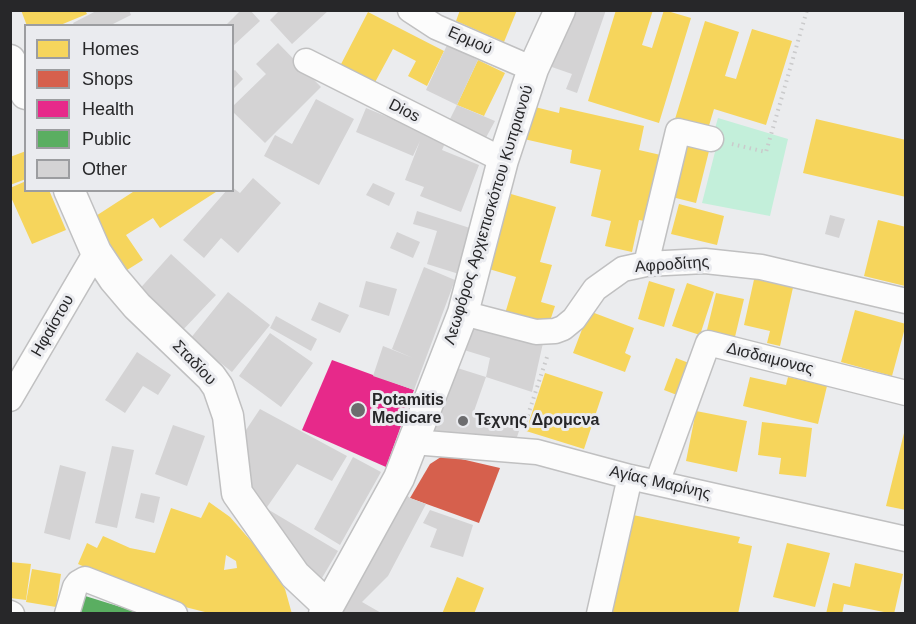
<!DOCTYPE html>
<meta charset="utf-8">
<style>
body{margin:0}
#map{position:relative;width:916px;height:624px;overflow:hidden;background:#ebecee;font-family:Arial,sans-serif}
canvas{display:block}
.frame{position:absolute;inset:0;border:12px solid #272729;pointer-events:none}
.legend{position:absolute;left:24px;top:24px;width:210px;height:168px;box-sizing:border-box;background:#eaebef;border:2px solid #9c9da0;margin:0;padding:8px 10px;list-style:none;font-size:18px;color:#272729}
.legend li{display:flex;align-items:center;gap:12px;height:30px}
.legend b{width:30px;border:2px solid #9c9da0}
</style>
<div id="map">
<canvas width="916" height="624"></canvas>
<div class="frame"></div>
<ul class="legend">
<li><b style="height:16px;background:#f6d55c"></b>Homes</li>
<li><b style="height:16px;background:#d6604d"></b>Shops</li>
<li><b style="height:16px;background:#e7298a"></b>Health</li>
<li><b style="height:16px;background:#5aae61"></b>Public</li>
<li><b style="height:16px;background:#d4d3d4"></b>Other</li>
</ul>
</div>
<script>
const context = document.querySelector('canvas').getContext('2d');
context.lineJoin = 'round';
function fillPath(path, color) { context.fillStyle = color; context.fill(path, 'evenodd'); }
const shape = rows => new Path2D(rows.map(r => 'M' + r).join(''));
function stroke(path, color, width, dash) { context.strokeStyle = color; context.lineWidth = width; context.lineCap = dash ? 'butt' : 'round'; context.setLineDash(dash || []); context.stroke(path); }
function drawText(font, color, halo, rows, align = 'center') {
  context.font = font + ' Arial,sans-serif'; context.lineWidth = 6; context.setLineDash([]); context.textBaseline = 'middle'; context.strokeStyle = halo; context.fillStyle = color; for (const [text, x, y, turn = 0] of rows) {
    context.save(); context.translate(x, y); context.rotate((+turn || 0) * Math.PI / 180); context.textAlign = isNaN(turn) ? turn : align; if (halo) context.strokeText(text, 0, 0); context.fillText(text, 0, 0); context.restore();
  }
}
fillPath(shape([
 [718,118,788,139,770,216,702,203,716,148,710,146]
]), '#c3efda');
fillPath(shape([
 [21,10,85,10,87,14,58,26,27,26],
 [460,10,517,10,504,42,456,21],
 [616,10,653,10,642,45,652,48,664,10,691,18,659,123,588,101],
 [368,12,444,51,427,86,408,76,416,61,393,49,373,86,339,68],
 [705,21,739,32,725,76,736,79,752,29,792,41,766,125,714,109,708,129,675,119],
 [478,60,505,73,484,116,457,105],
 [531,106,559,113,560,107,644,126,639,150,665,156,650,222,639,220,632,252,605,246,611,221,591,216,601,170,570,163,572,150,524,139],
 [816,119,906,140,906,197,803,173],
 [681,144,709,151,696,203,668,196],
 [26,151,26,179,10,185,10,157],
 [26,181,26,190,49,190,66,230,32,244,10,195,10,188],
 [136,190,219,190,160,228,153,218,126,235,143,260,119,275,85,223],
 [511,194,556,207,540,262,552,265,541,302,555,306,547,330,504,317,516,277,489,269],
 [679,204,724,216,717,245,671,234],
 [878,220,906,227,905,286,864,276],
 [755,275,794,283,780,346,767,343,770,331,744,325],
 [649,281,675,289,664,327,638,319],
 [687,283,714,292,700,335,672,326],
 [716,293,744,299,734,341,706,334],
 [855,310,906,324,892,376,841,362],
 [589,311,634,328,625,353,631,356,625,372,573,353],
 [676,358,694,365,682,397,664,390],
 [545,373,603,392,584,449,526,431],
 [750,377,786,385,788,377,827,386,818,424,743,406],
 [696,411,747,421,737,472,686,461],
 [762,422,812,428,806,477,779,474,781,458,758,455],
 [905,429,906,429,906,510,886,506],
 [209,502,230,517,266,558,285,589,292,614,213,614,161,601,78,564,87,543,97,548,103,536,130,548,155,553,171,508,201,518],
 [226,555,236,561,237,568,224,570],
 [633,515,740,537,738,543,752,546,738,614,612,614],
 [787,543,830,553,815,607,773,597],
 [10,562,31,564,26,600,10,598],
 [855,563,903,574,894,614,844,604,842,614,826,614,833,583,850,587],
 [32,569,61,574,56,607,26,602],
 [457,577,484,588,474,614,442,614]
]), '#f6d55c');
fillPath(shape([
 [444,455,500,468,479,523,410,498,430,464]
]), '#d6604d');
fillPath(shape([
 [332,360,414,390,386,467,302,430]
]), '#e7298a');
fillPath(shape([
 [82,595,140,613,140,614,76,614]
]), '#5aae61');
fillPath(shape([
 [98,10,129,10,131,15,109,26,75,26,73,23],
 [241,10,250,10,260,21,234,45,232,43,232,26,225,26],
 [280,10,329,10,292,44,270,20],
 [570,10,606,10,577,93,566,89,572,74,546,65],
 [278,43,321,87,265,143,232,111,232,107,266,74,256,64],
 [447,45,478,60,457,105,426,90],
 [235,70,243,79,232,90,232,72],
 [316,99,354,119,319,185,264,156,275,135,292,144],
 [457,105,495,121,483,143,447,125],
 [366,108,446,141,442,150,479,165,461,212,420,196,424,187,405,180,420,141,413,156,356,132],
 [253,178,281,203,238,253,221,238,204,258,183,240,227,190,232,190,232,187,240,193],
 [373,183,395,193,389,206,366,195],
 [417,211,473,229,459,274,427,264,437,231,413,224],
 [830,215,845,219,839,238,825,234],
 [397,232,420,242,413,258,390,248],
 [171,254,216,295,180,333,136,293],
 [424,267,455,280,414,390,373,376,383,346,413,358,392,349],
 [366,281,397,289,389,316,359,307],
 [228,292,270,325,232,372,190,339],
 [319,302,349,315,340,333,311,320],
 [276,316,317,339,311,351,270,328],
 [473,323,543,343,532,392,486,377,490,358,464,350],
 [270,333,313,363,281,407,239,376],
 [137,352,171,375,158,395,143,386,125,413,105,400],
 [451,366,486,377,473,414,520,428,516,440,455,438,427,430],
 [260,409,347,456,332,481,297,464,265,510,254,500,238,442],
 [173,425,205,436,187,486,155,474],
 [112,446,134,450,117,528,95,523],
 [353,457,381,472,340,545,314,529],
 [60,465,86,472,70,540,44,533],
 [403,492,410,498,426,504,388,576,362,602,383,614,332,614],
 [141,493,160,497,154,523,135,518],
 [269,510,338,551,319,583,264,522],
 [430,510,473,525,463,557,430,547,437,529,423,523]
]), '#d4d3d4');
const minor = shape([
 [410,10,436,27,533,69],
 [306,61,503,160],
 [646,264,678,131,711,139],
 [463,313,536,332,555,331,563,328,574,319,595,289,623,269,646,264,705,261,761,267,906,301],
 [10,399,96,252],
 [413,442,537,452,630,477,906,539],
 [657,483,708,343,906,393],
 [10,613,12,614],
 [67,614,75,587,78,583,85,579,175,614],
 [599,614,630,477]
]);
const major = shape([
 [10,60,26,94],
 [69,190,96,252,114,279,137,306,211,377,218,387,228,416,237,493,295,575,328,606],
 [324,614,399,478,463,313,503,160,533,69,560,10]
]);
stroke(minor, '#c0c0c1', 27);
stroke(major, '#c0c0c1', 33);
stroke(shape([
 [732,144,766,152,807,10],
 [524,427,548,354]
]), '#cacacb', 4, [1.5, 4.5]);
stroke(minor, '#fcfcfc', 24);
stroke(major, '#fcfcfc', 30);
for (const [x, y, r, color] of [
 [358,410,8,"#6c6c6e"],
 [463,421,6,"#6c6c6e"]
]) { const dot = new Path2D(); dot.arc(x, y, r, 0, 2 * Math.PI); context.fillStyle = color; context.fill(dot); stroke(dot, '#eaebef', 2); }
drawText('16px', '#272729', '#eaebef', [
 ["Ερμού",470,41,24],
 ["Dios",404,111,27],
 ["Λεωφόρος Αρχιεπισκόπου Κυπριανού",489,215,-73],
 ["Αφροδίτης",672,265,-4],
 ["Ηφαίστου",53,326,-60],
 ["Δισδαιμονας",770,359,14],
 ["Σταδίου",194,363,46],
 ["Αγίας Μαρίνης",660,483,13]
]);
drawText('bold 16px', '#272729', '#eaebef', [
 ["Potamitis",372,401],
 ["Medicare",372,419],
 ["Τεχνης Δρομcνa",475,421]
], 'left');
</script>
